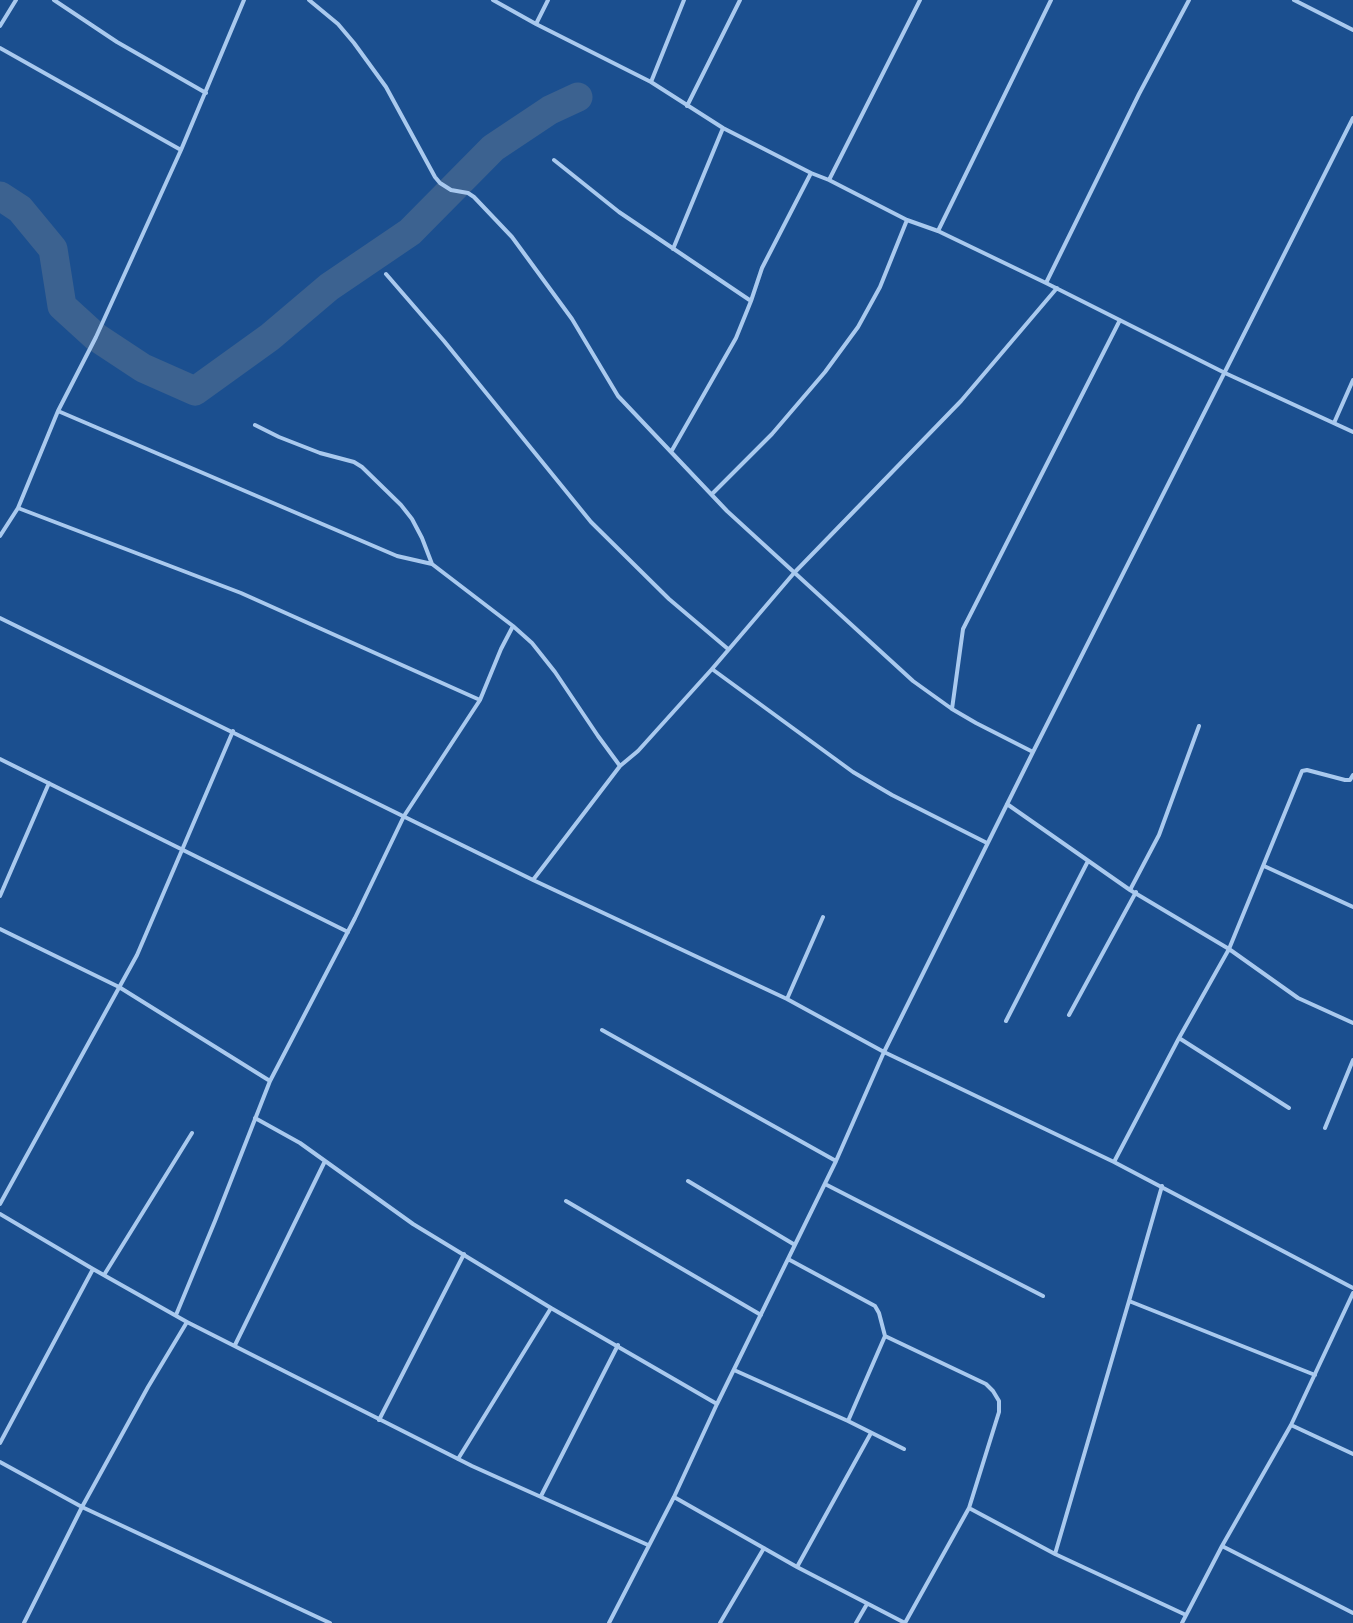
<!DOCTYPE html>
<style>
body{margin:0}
canvas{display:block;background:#1b4f8f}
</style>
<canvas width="1353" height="1623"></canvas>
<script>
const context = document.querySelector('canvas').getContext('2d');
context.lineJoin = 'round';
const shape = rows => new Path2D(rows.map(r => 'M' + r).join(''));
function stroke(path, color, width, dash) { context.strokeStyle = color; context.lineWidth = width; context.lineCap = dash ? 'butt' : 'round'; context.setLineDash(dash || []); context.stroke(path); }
stroke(shape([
 [0,196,20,209,53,249,62,306,96,337,143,368,195,391,270,337,329,287,410,232,493,148,550,110,578,97]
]), '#3c6290', 29);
stroke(shape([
 [54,0,117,42,206,93],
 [309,0,338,24,354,43,386,87,435,177,440,183,451,190,468,193,474,197,512,237,572,319,618,396,727,511,913,681,952,709,976,723,1033,752],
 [493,0,536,24,651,82,723,128,811,173,829,180,907,220,938,231,1046,283,1225,373,1353,432],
 [1294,0,1353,30],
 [536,24,548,0],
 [0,26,16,0],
 [0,48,181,150],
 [651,82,684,0],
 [687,106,740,0],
 [554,160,619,212,751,301],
 [829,180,920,0],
 [938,231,1051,0],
 [673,249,723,128],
 [386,274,444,341,591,522,669,599,728,649],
 [1046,283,1139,94,1189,0],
 [58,411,397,556,432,564,513,626,501,649,480,700,404,816,355,918,270,1081,215,1221,176,1315],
 [1334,423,1353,380],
 [255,425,279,437,320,453,354,462,362,467,401,505,412,519,422,538,432,564],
 [671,452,736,338,751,301,762,268,811,173],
 [712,494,772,434,825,372,858,327,880,287,907,220],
 [18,508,241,593,480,700],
 [0,536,18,508,58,411,96,337,181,150,244,0],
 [0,618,533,880,787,999,884,1052,1114,1162,1353,1288],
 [513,626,532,643,555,672,598,736,620,766],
 [712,669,853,772,892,795,987,843],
 [952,709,963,629,1120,320],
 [0,759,348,932],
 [1007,804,1130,890,1229,949,1302,771,1307,770,1345,780,1350,780,1353,775],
 [1264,866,1353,907],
 [533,880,620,766,638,751,712,669,794,573,961,401,1057,288],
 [1130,890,1159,835,1199,726],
 [0,896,49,783],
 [0,929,119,987,270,1081],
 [787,999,823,917],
 [1069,1015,1136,892],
 [1006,1021,1088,861],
 [602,1030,836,1161],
 [1179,1038,1289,1108],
 [255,1118,300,1143,413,1224,551,1308,717,1404],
 [1325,1128,1353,1060],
 [1114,1162,1179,1038,1229,949,1298,998,1353,1023],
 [688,1181,795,1245],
 [825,1184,1043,1296],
 [566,1201,761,1315],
 [0,1204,137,955,233,731],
 [0,1214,93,1269,187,1322,472,1466,648,1545],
 [788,1259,875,1306,879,1313,885,1336,986,1384,993,1391,999,1401,999,1412,969,1508,905,1623],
 [104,1275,192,1133],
 [1129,1301,1315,1375],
 [235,1345,325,1161],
 [734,1370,848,1421,904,1449],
 [379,1420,464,1254],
 [848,1421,885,1336],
 [1291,1425,1353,1454],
 [0,1443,93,1269],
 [458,1459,551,1308],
 [0,1462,82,1507,330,1623],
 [541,1496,618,1345],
 [674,1497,797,1567,905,1623],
 [969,1508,1055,1554,1186,1615],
 [1222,1546,1353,1613],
 [1055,1554,1129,1301,1162,1186],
 [797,1567,871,1433],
 [24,1623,82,1507,148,1387,187,1322],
 [609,1623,674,1497,717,1404,836,1161,884,1052,1033,752,1353,118],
 [720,1623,764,1548],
 [856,1623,867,1604],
 [1182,1623,1222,1546,1291,1425,1353,1293]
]), '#a9c9ee', 4);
</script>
